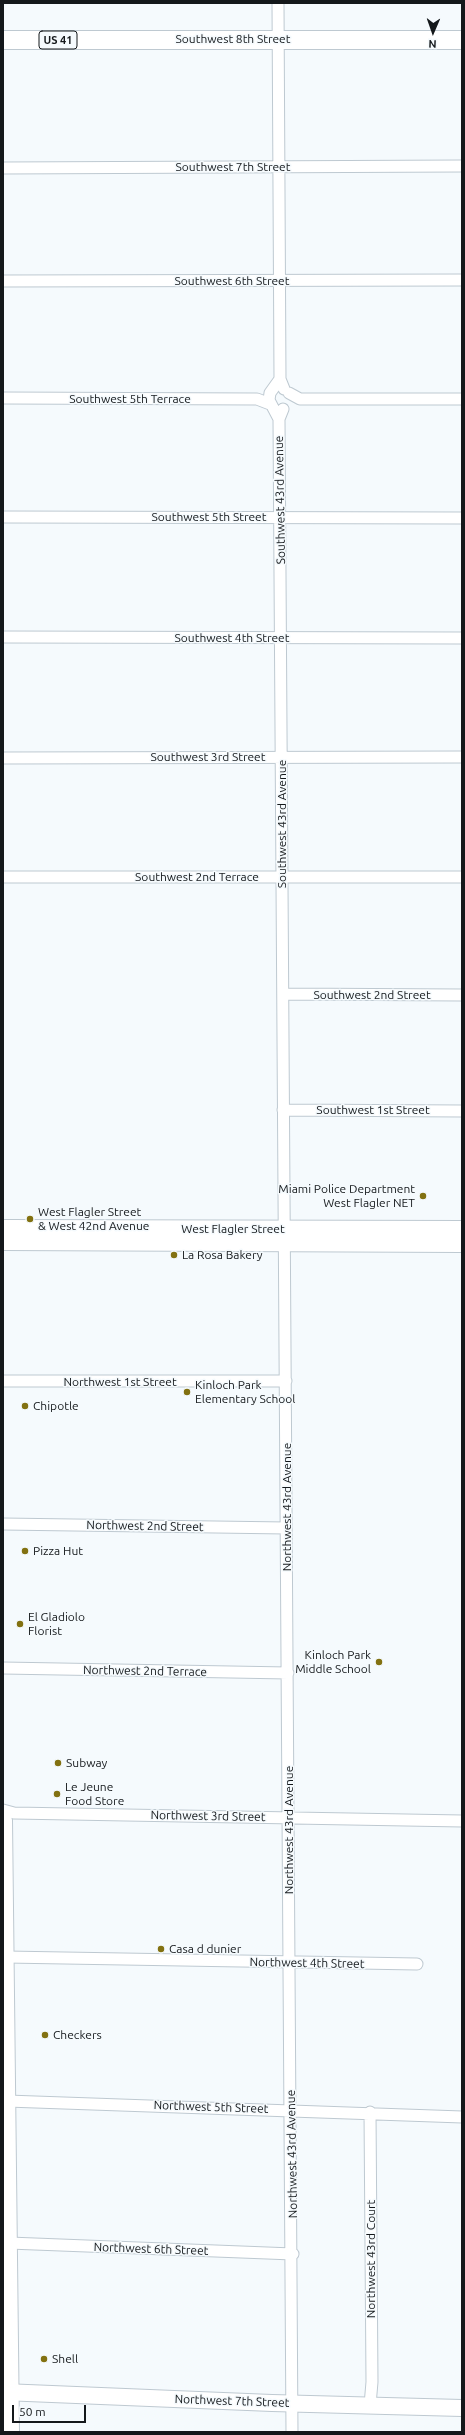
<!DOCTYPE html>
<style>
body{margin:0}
#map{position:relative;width:465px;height:2435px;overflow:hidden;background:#f5fafd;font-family:Ubuntu,sans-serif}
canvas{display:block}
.frame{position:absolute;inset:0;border:4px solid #14181b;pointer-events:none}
.north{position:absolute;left:413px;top:12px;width:40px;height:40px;-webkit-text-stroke:3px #f5fafd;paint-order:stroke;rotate:182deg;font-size:11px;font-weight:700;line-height:16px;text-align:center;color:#14181b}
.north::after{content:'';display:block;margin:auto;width:14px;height:18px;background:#14181b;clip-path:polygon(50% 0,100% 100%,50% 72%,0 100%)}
.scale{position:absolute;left:12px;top:2405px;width:74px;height:18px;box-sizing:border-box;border:2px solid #14181b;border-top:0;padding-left:5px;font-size:12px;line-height:14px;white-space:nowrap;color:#14181b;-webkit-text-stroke:3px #f5fafd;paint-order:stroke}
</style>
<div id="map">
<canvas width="465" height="2435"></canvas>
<div class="frame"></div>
<div class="north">N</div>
<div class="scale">50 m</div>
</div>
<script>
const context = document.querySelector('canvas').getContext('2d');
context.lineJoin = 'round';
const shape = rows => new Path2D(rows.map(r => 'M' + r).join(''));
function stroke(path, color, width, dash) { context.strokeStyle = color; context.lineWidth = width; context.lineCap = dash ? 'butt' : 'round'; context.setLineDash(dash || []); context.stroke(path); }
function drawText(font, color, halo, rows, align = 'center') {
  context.font = font + ' Ubuntu,sans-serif'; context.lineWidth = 3; context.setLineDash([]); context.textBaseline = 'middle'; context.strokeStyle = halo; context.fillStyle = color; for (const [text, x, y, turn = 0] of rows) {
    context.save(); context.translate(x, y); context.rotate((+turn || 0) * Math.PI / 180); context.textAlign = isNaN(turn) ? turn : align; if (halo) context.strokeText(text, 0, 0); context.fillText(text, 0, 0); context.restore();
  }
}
const minor = shape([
 [278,3,280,379,284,389],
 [3,168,462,166],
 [3,281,462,280],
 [289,393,300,399,462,399],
 [3,398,257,399,270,404],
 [283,409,279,419,292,2432],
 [279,419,269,400,270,393,280,379],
 [3,517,462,518],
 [3,637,462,638],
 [3,758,462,757],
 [3,877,462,877],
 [283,994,462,995],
 [283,1110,462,1111],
 [3,1381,286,1381],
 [3,1524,286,1528],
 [3,1668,288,1673],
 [3,1810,14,1813,462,1821],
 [6,1957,417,1964],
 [7,2101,462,2117],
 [9,2243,293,2254],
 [370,2405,372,2382,370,2112]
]);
const secondary = shape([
 [3,1228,462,1229],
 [3,1242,462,1244],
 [3,2392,272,2403,462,2408]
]);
const primary = shape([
 [3,40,462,40],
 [3,1820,10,2432]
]);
stroke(minor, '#bec9d1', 13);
stroke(secondary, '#bec9d1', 18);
stroke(primary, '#bec9d1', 20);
stroke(minor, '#fff', 11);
stroke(secondary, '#fff', 16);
stroke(primary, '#fff', 18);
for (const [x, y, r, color] of [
 [423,1196,4,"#827111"],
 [30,1219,4,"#827111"],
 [174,1255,4,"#827111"],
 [187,1392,4,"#827111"],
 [25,1406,4,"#827111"],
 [25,1551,4,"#827111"],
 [20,1624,4,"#827111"],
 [379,1662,4,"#827111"],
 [58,1763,4,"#827111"],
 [57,1794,4,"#827111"],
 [161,1949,4,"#827111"],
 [45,2035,4,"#827111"],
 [44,2359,4,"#827111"]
]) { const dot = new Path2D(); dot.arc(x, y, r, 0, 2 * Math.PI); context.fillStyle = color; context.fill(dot); stroke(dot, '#f5fafd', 1.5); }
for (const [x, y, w] of [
 [58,40,38]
]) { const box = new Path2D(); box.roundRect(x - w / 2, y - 9, w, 18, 3); context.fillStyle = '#f5fafd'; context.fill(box); stroke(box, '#14181b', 1); }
drawText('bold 11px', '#14181b', null, [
 ["US 41",58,40]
]);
drawText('12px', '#14181b', '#f5fafd', [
 ["Southwest 8th Street",233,39],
 ["Southwest 7th Street",233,167],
 ["Southwest 6th Street",232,281],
 ["Southwest 5th Terrace",130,399],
 ["Southwest 43rd Avenue",280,500,-91],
 ["Southwest 5th Street",209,517],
 ["Southwest 4th Street",232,638],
 ["Southwest 3rd Street",208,757],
 ["Southwest 43rd Avenue",282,824,-90],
 ["Southwest 2nd Terrace",197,877],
 ["Southwest 2nd Street",372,995],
 ["Southwest 1st Street",373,1110],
 ["West Flagler Street",233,1229],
 ["Northwest 1st Street",120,1382],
 ["Northwest 43rd Avenue",287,1507,-90],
 ["Northwest 2nd Street",145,1526,1],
 ["Northwest 2nd Terrace",145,1671,1],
 ["Northwest 3rd Street",208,1816,1],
 ["Northwest 43rd Avenue",289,1830,-90],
 ["Northwest 4th Street",307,1963,1],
 ["Northwest 5th Street",211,2107,2],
 ["Northwest 43rd Avenue",292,2154,-91],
 ["Northwest 6th Street",151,2249,2],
 ["Northwest 43rd Court",371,2259,-90],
 ["Northwest 7th Street",232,2401,2]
]);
drawText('12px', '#14181b', '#f5fafd', [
 ["Miami Police Department",415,1189,"right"],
 ["West Flagler NET",415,1203,"right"],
 ["West Flagler Street",38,1212],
 ["& West 42nd Avenue",38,1226],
 ["La Rosa Bakery",182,1255],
 ["Kinloch Park",195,1385],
 ["Elementary School",195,1399],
 ["Chipotle",33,1406],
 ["Pizza Hut",33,1551],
 ["El Gladiolo",28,1617],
 ["Florist",28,1631],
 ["Kinloch Park",371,1655,"right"],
 ["Middle School",371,1669,"right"],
 ["Subway",66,1763],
 ["Le Jeune",65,1787],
 ["Food Store",65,1801],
 ["Casa d dunier",169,1949],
 ["Checkers",53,2035],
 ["Shell",52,2359]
], 'left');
</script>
